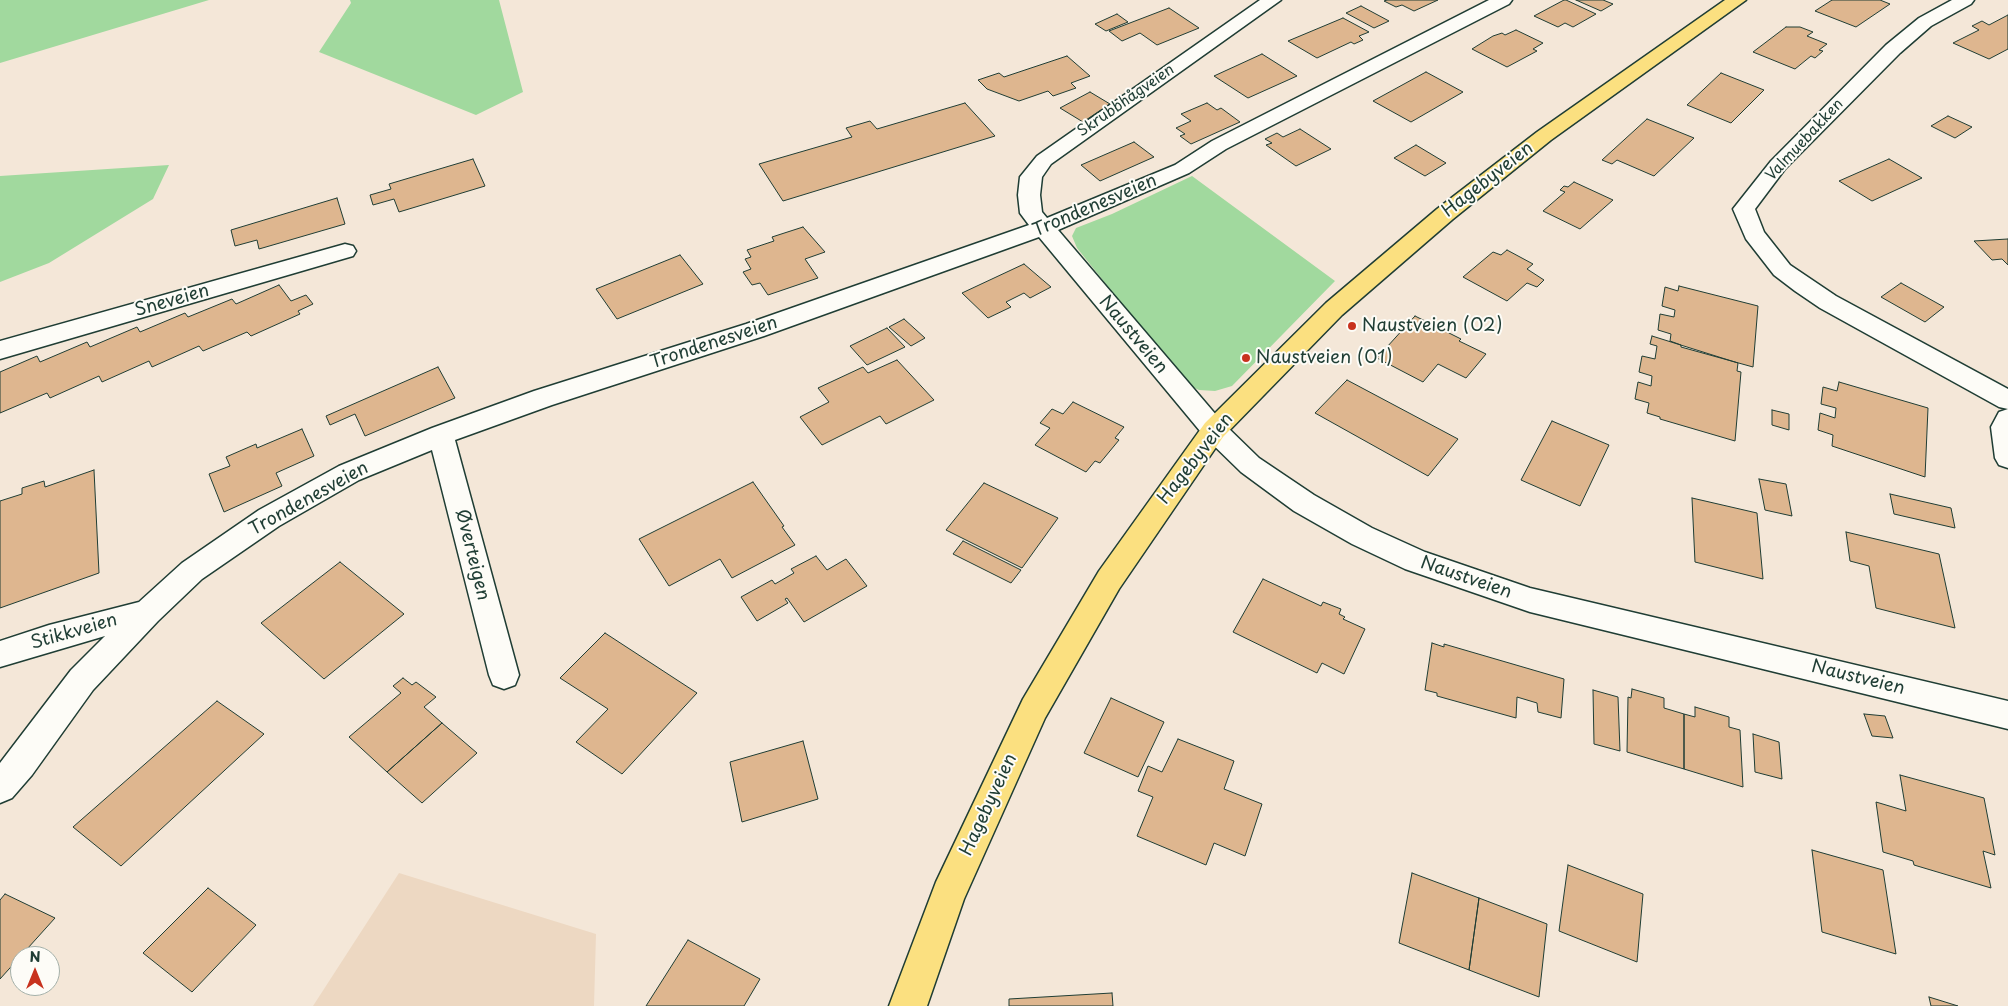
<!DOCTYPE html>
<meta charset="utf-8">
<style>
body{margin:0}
#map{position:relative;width:2008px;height:1006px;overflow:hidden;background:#f4e7d8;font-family:"Playpen Sans",sans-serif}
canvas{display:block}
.north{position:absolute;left:10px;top:946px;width:50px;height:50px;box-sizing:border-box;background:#fdfcf7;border:1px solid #a4b0a9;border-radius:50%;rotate:0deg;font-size:14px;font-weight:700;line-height:20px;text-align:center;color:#1f3d34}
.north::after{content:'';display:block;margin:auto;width:18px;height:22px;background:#c8321e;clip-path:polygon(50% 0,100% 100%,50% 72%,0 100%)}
</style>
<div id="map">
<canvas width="2008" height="1006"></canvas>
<div class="north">N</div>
</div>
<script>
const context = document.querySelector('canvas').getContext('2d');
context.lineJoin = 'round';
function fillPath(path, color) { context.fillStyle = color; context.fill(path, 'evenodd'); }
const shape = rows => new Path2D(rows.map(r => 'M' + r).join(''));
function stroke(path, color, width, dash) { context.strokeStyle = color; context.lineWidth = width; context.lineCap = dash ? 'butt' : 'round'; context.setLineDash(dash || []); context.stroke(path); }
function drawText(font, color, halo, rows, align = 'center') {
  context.font = font + ' "Playpen Sans",sans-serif'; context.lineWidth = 4; context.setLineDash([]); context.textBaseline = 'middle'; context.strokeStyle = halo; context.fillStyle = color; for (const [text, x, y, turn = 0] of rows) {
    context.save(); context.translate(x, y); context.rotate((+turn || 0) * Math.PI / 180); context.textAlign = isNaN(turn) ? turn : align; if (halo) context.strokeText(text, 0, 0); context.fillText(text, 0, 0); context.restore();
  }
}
fillPath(shape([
 [399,873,596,934,594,1006,313,1006]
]), '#edd8c2');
fillPath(shape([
 [0,0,209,0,0,63],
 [350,0,499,0,523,92,476,115,319,52,351,3],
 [169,165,153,199,49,263,0,282,0,176],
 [1192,176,1335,281,1232,386,1215,391,1199,390,1186,384,1077,248,1072,236,1076,228,1112,214]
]), '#a1d99e');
const building = shape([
 [1387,0,1438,0,1414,11,1402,5,1396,7,1384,1,1387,0],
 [1564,0,1566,0,1596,14,1573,27,1565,23,1558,27,1534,16,1564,0],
 [1576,0,1603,0,1613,4,1601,11,1576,0],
 [1832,0,1880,0,1890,4,1856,27,1815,11,1832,0],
 [1361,6,1389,21,1374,28,1346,13,1361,6],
 [1169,8,1199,28,1157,45,1140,33,1122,41,1109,31,1169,8],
 [1117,14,1128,22,1106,31,1095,24,1117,14],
 [2008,15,2008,49,1989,59,1953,43,1979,30,1972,26,1982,21,1989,25,2008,15],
 [1343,18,1369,32,1359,36,1363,40,1354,44,1351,42,1317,58,1288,41,1343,18],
 [1786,27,1800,27,1813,32,1807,36,1827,44,1819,50,1823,51,1815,58,1811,56,1795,69,1753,52,1786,27],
 [1516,30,1543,43,1533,49,1537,51,1507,67,1472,49,1493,36,1502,33,1505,35,1516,30],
 [1262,54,1297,76,1248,98,1214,76,1262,54],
 [1067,56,1090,76,1071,83,1076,88,1053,96,1048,91,1019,101,987,89,978,80,999,73,1004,77,1067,56],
 [1426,72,1463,92,1411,122,1373,101,1426,72],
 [1721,73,1764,90,1731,123,1687,105,1721,73],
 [1090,92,1110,104,1083,122,1060,108,1090,92],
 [965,103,995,136,783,201,759,164,852,137,846,128,870,121,877,129,965,103],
 [1207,103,1217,110,1221,108,1240,122,1191,144,1180,136,1185,134,1176,128,1191,121,1181,114,1207,103],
 [1948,116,1972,127,1955,138,1931,126,1948,116],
 [1647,119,1694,138,1654,176,1617,160,1612,164,1602,160,1647,119],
 [1300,129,1331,149,1296,166,1266,145,1272,143,1265,139,1277,133,1283,137,1300,129],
 [1134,142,1154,157,1100,181,1081,165,1134,142],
 [1416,145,1446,163,1425,176,1394,158,1416,145],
 [473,159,485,186,399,212,394,199,373,205,370,195,391,189,389,184,473,159],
 [1889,159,1922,178,1872,201,1839,181,1889,159],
 [1574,182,1613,200,1580,229,1543,211,1565,192,1560,190,1564,186,1568,187,1574,182],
 [337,198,345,224,259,249,257,240,235,246,231,230,337,198],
 [803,227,825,252,805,259,818,278,768,295,760,283,752,285,743,272,751,269,745,259,751,257,747,250,774,241,772,237,803,227],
 [2008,239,2008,265,2002,259,1992,260,1974,241,2008,239],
 [1507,250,1533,264,1527,269,1544,280,1537,287,1527,283,1507,301,1463,277,1493,252,1501,255,1507,250],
 [680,255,703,284,617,319,596,289,680,255],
 [1024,264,1051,287,1030,298,1024,293,1006,302,1011,307,988,318,962,293,1024,264],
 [1901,283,1944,307,1925,322,1881,297,1901,283],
 [279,285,291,301,306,295,313,304,298,311,300,314,251,336,247,332,203,351,199,346,152,367,149,361,102,382,99,376,50,398,47,393,0,413,0,372,37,356,40,362,87,342,90,347,137,327,140,332,185,313,188,317,232,299,236,304,279,285],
 [1679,286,1758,306,1753,367,1681,347,1681,345,1670,341,1671,334,1658,330,1660,314,1674,317,1675,310,1662,306,1665,287,1678,291,1679,286],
 [1415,316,1461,339,1459,341,1486,354,1466,378,1438,364,1423,382,1377,358,1415,316],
 [904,319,925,338,911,346,889,327,904,319],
 [887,328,905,347,867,365,850,346,887,328],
 [1652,336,1738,363,1737,371,1741,372,1735,441,1660,419,1660,417,1647,413,1649,403,1635,399,1638,382,1651,386,1652,376,1639,372,1642,356,1655,359,1657,346,1650,344,1652,336],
 [897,360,934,400,886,424,880,416,822,445,800,417,829,402,818,388,863,367,868,373,897,360],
 [438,367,455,398,365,436,355,414,330,425,326,416,438,367],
 [1347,380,1458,439,1428,476,1315,413,1347,380],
 [1839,382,1928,408,1925,477,1832,446,1833,435,1818,430,1820,413,1835,418,1836,408,1821,404,1823,387,1837,391,1839,382],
 [1073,402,1124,427,1115,438,1119,440,1100,463,1095,461,1086,472,1035,445,1050,428,1040,423,1052,409,1063,414,1073,402],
 [1772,410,1789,414,1789,430,1772,425,1772,410],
 [1552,421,1609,445,1580,506,1521,480,1552,421],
 [302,429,314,456,276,473,282,486,224,512,209,474,230,466,226,457,256,444,257,448,302,429],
 [94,470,99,573,0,608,0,501,22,494,22,488,44,481,45,487,94,470],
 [1759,479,1786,484,1792,516,1765,510,1759,479],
 [753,482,784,526,782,527,795,545,732,578,720,559,669,586,639,539,753,482],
 [984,483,1058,518,1022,568,946,530,984,483],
 [1890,494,1951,508,1955,528,1894,514,1890,494],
 [1692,498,1757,513,1763,579,1695,562,1692,498],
 [1846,532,1939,554,1955,628,1876,608,1869,566,1850,561,1846,532],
 [963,541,1021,570,1011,583,953,554,963,541],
 [816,556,827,570,846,559,867,586,804,622,787,598,785,599,788,603,757,621,741,597,772,580,775,584,794,573,791,569,816,556],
 [340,562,404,614,324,679,261,623,340,562],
 [1263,579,1321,606,1323,602,1341,609,1339,614,1345,617,1343,619,1365,629,1344,674,1322,663,1317,673,1233,632,1263,579],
 [605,633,697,693,622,774,576,742,608,709,560,678,605,633],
 [1432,643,1444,647,1444,644,1564,679,1561,718,1538,712,1537,703,1517,697,1516,718,1437,696,1437,693,1425,690,1432,643],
 [403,678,412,685,416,682,436,697,424,707,442,723,387,772,349,737,401,693,393,686,403,678],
 [1632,689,1664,698,1664,708,1684,714,1684,769,1627,752,1628,697,1631,698,1632,689],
 [1593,690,1618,697,1620,751,1594,744,1593,690],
 [1111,698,1164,722,1138,777,1084,753,1111,698],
 [217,701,264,734,121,866,73,827,217,701],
 [1695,707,1729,717,1729,727,1740,730,1743,787,1684,769,1684,714,1695,717,1695,707],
 [1864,714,1885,716,1893,738,1872,736,1864,714],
 [442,723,477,753,422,803,387,772,442,723],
 [1753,734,1779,742,1782,779,1755,772,1753,734],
 [1178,739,1234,761,1224,789,1262,804,1245,856,1214,843,1206,865,1137,836,1153,797,1138,791,1148,766,1162,772,1178,739],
 [803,741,818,799,742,822,730,762,803,741],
 [1900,775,1984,798,1995,855,1983,851,1991,888,1914,865,1913,861,1883,852,1876,802,1906,811,1900,775],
 [1812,850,1883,870,1896,954,1822,932,1812,850],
 [1568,865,1643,894,1637,962,1559,931,1568,865],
 [1412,873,1479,898,1469,970,1399,943,1412,873],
 [208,888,256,925,192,992,143,953,208,888],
 [5,894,55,918,0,979,0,900,5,894],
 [1479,898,1547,924,1539,997,1469,970,1479,898],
 [688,940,760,979,744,1006,646,1006,688,940],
 [1112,993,1113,1006,1009,1006,1009,999,1112,993],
 [1929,997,1958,1006,1931,1006,1929,997]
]);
fillPath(building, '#deb68f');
stroke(building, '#1f3d34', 1);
const minor = shape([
 [1260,0,1281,0,1051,164,1042,177,1040,195,1042,212,1047,218,1175,165,1212,141,1489,0,1512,0,1509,4,1226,149,1189,173,1058,230,1223,423,1259,458,1314,495,1372,528,1425,552,1530,588,2008,701,2008,729,1530,612,1405,569,1352,544,1294,511,1241,472,1205,437,1039,237,764,336,552,405,455,440,519,675,515,685,504,689,493,685,489,675,432,450,359,480,279,526,202,579,158,621,93,690,32,775,12,798,0,803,0,763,71,670,105,636,0,667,0,641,49,625,139,602,182,563,259,510,339,466,432,428,534,391,746,324,1029,225,1020,213,1018,195,1020,177,1037,156,1260,0],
 [1952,0,1974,0,1971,4,1931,26,1900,53,1785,169,1755,209,1764,232,1790,265,1836,296,2008,389,2008,409,1999,407,1820,308,1795,291,1774,275,1746,239,1733,209,1771,161,1886,45,1919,18,1952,0],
 [345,244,353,246,356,251,353,256,0,359,0,341,345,244],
 [2008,409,2008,468,1999,465,1995,458,1991,427,1999,412,2008,409]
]);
const major = shape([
 [1725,0,1746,0,1551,140,1453,219,1342,315,1223,437,1119,589,1045,718,964,899,927,1006,889,1006,936,882,1023,699,1099,571,1205,423,1326,303,1437,209,1537,132,1725,0]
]);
stroke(minor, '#1f3d34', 3);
stroke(major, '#1f3d34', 3);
fillPath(minor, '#fdfcf7');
fillPath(major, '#fbe080');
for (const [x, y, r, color] of [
 [1352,326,5,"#c8321e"],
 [1246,358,5,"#c8321e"]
]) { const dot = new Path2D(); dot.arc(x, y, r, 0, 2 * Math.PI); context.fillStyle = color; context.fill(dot); stroke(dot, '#fdfcf7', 2); }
drawText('15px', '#1f3d34', '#fdfcf7', [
 ["Skrubbhågveien",1126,101,-35],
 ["Valmuebakken",1805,140,-47]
]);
drawText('18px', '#1f3d34', '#fdfcf7', [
 ["Hagebyveien",1488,180,-38],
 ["Trondenesveien",1095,206,-23],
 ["Sneveien",172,301,-16],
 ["Naustveien",1133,335,50],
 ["Trondenesveien",714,343,-18],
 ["Hagebyveien",1196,459,-52],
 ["Trondenesveien",309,499,-29],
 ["Øverteigen",472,555,76],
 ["Naustveien",1466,578,19],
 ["Stikkveien",74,632,-16],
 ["Naustveien",1858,678,14],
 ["Hagebyveien",989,805,-65]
]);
drawText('18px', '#1f3d34', '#fdfcf7', [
 ["Naustveien (02)",1362,326],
 ["Naustveien (01)",1256,358]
], 'left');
</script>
